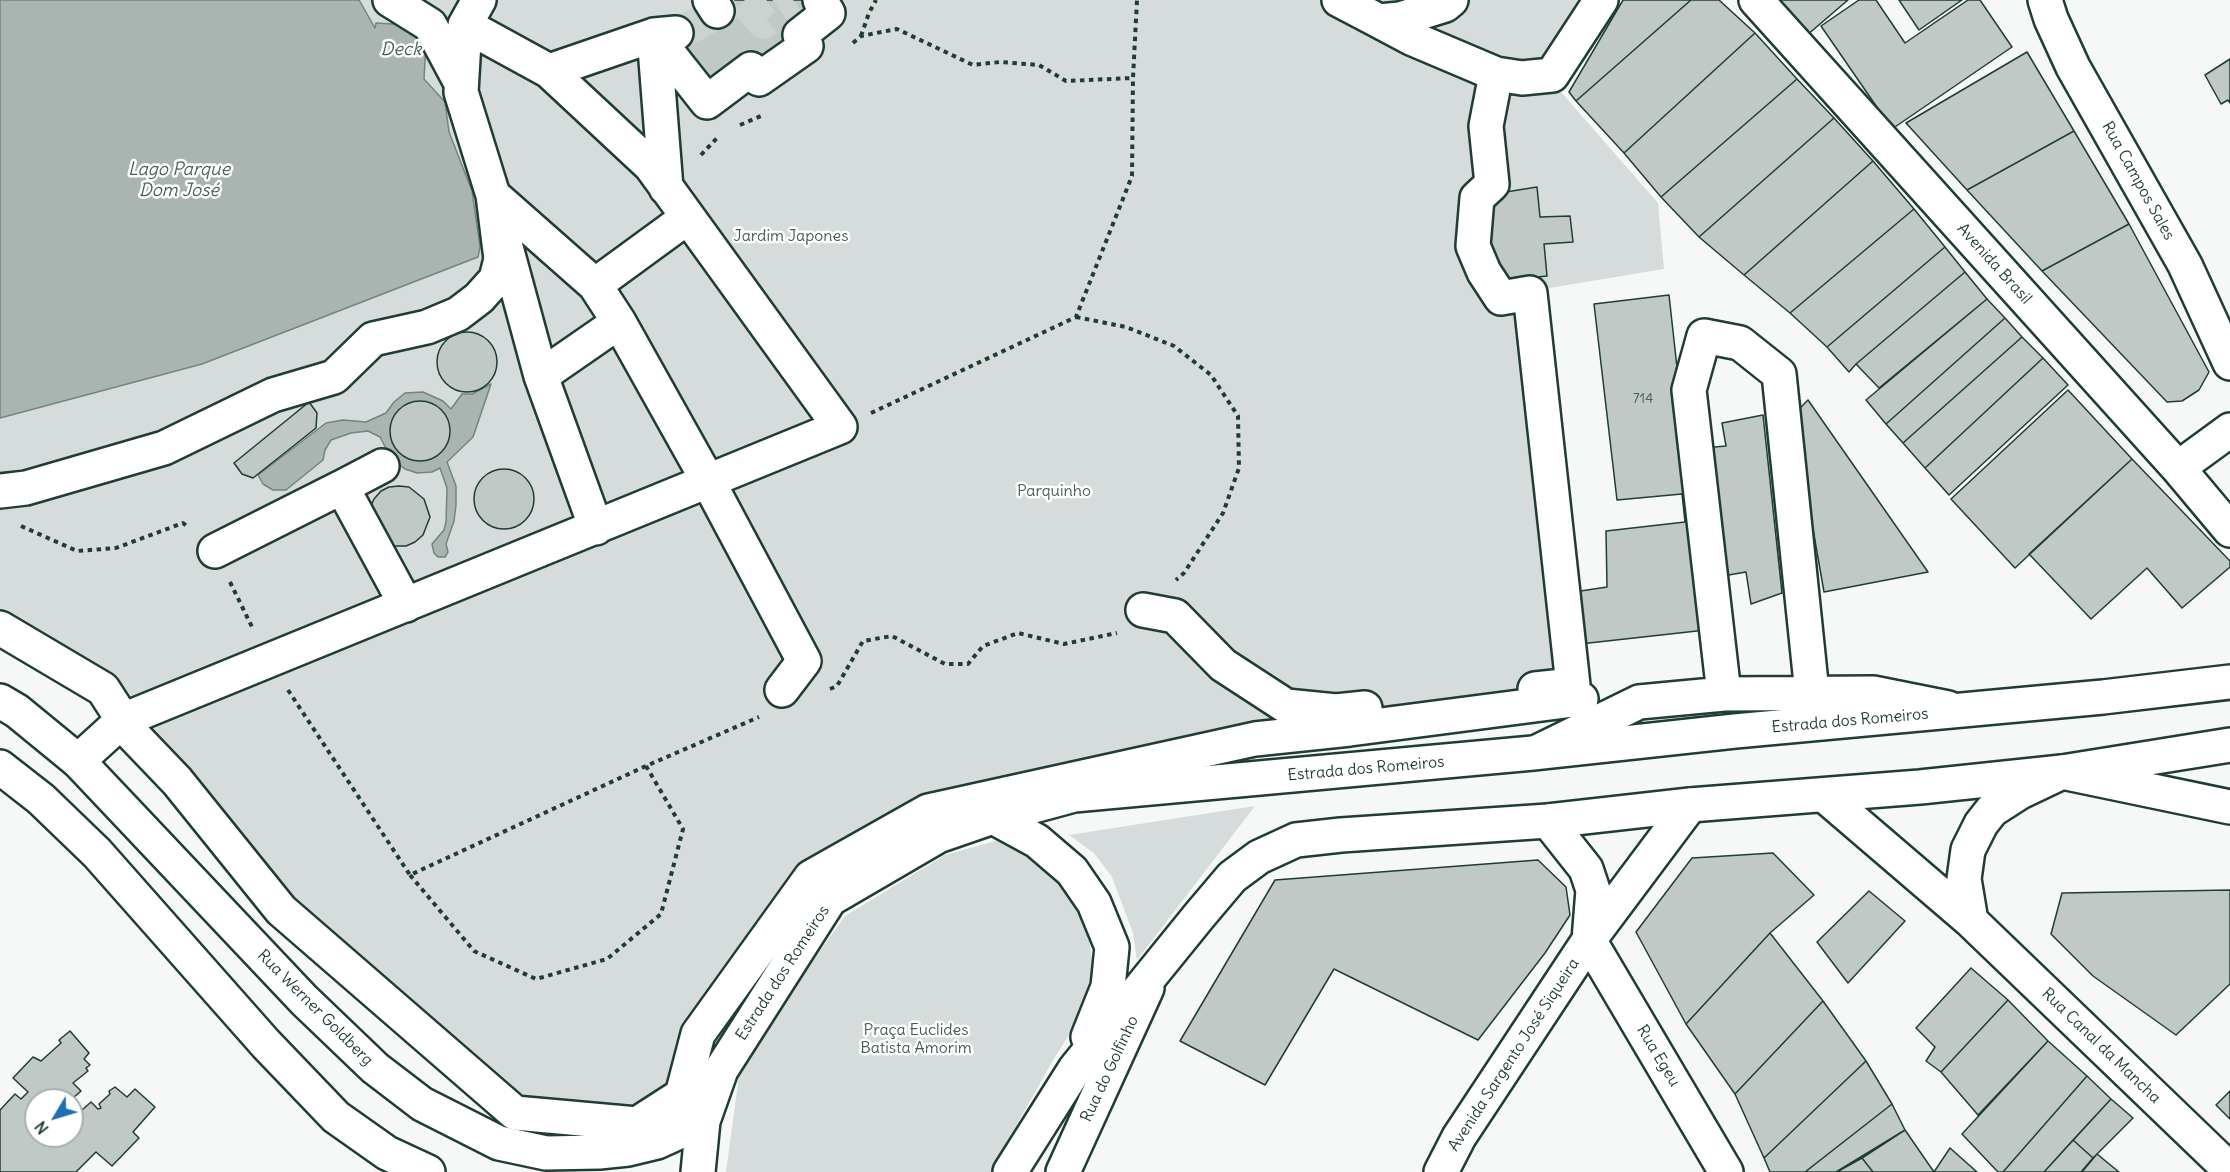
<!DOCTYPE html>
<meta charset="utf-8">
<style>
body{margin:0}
#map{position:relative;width:2230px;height:1172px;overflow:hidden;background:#f6f7f7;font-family:Delius,sans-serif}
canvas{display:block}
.north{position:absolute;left:24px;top:1088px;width:60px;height:60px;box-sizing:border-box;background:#fff;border:2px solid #a5b1ae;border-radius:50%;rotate:232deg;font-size:16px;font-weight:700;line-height:24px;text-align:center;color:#1f3d34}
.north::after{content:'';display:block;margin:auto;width:21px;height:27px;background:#1f6fb2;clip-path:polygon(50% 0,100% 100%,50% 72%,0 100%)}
</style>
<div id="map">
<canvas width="2230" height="1172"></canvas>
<div class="north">N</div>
</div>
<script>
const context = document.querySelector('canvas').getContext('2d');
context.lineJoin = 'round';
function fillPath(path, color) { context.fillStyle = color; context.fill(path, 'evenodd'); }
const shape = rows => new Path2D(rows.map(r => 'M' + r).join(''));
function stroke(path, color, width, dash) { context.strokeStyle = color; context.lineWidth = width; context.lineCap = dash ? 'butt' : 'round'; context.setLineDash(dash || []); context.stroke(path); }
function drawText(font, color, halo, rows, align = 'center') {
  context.font = font + ' Delius,sans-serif'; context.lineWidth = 5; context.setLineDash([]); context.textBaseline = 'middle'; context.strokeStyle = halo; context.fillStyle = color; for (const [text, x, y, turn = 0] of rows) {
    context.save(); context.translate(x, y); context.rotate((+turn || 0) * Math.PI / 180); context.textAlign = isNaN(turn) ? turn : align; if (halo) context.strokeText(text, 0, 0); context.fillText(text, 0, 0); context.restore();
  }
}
fillPath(shape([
 [0,0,1615,0,1561,92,1658,203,1664,269,1543,289,1588,693,1347,726,806,876,677,1090,637,1119,518,1108,284,907,137,733,0,625],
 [1255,806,1137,960,1133,933,1112,877,1094,853,1069,835],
 [999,840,1065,880,1086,920,1097,991,1053,1060,990,1172,726,1172,741,1061,845,916,945,855]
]), '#d6dcdb');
const water = shape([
 [0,0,359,0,375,28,376,23,427,26,424,79,445,102,449,132,472,191,480,247,478,257,202,364,0,418,0,0],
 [491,384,473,437,447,462,456,486,456,505,454,521,446,544,448,552,445,557,438,557,434,553,432,544,444,530,446,522,447,488,440,468,432,472,417,473,405,469,391,458,380,437,368,431,351,433,331,440,325,450,323,460,286,490,273,490,263,484,258,475,326,423,343,420,366,422,386,413,394,402,405,393,423,392,443,401,451,409,462,394,472,394,491,384]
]);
fillPath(water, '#aab5b1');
stroke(water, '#72857f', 1.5);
const building = shape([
 [723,0,803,0,812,12,792,40,709,90,671,38,725,2,723,0],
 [1623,0,1691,0,1576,101,1569,92,1623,0],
 [1691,0,1719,0,1755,33,1624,153,1576,101,1691,0],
 [1778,0,1848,0,1806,36,1778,0],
 [1859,0,1876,0,1905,43,1968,0,1980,0,2012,47,1892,129,1821,26,1859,0],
 [1899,0,1962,0,1919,30,1899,0],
 [1755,33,1797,79,1661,197,1624,153,1755,33],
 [2027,52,2074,131,1967,190,1906,123,2027,52],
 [2230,59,2230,103,2228,100,2221,104,2205,75,2230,59],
 [1797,79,1834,118,1699,237,1661,197,1797,79],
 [1834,118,1873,161,1744,275,1699,237,1834,118],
 [2074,131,2129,224,2042,271,1967,190,2074,131],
 [1873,161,1914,209,1790,313,1744,275,1873,161],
 [1537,187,1540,217,1570,216,1573,242,1544,244,1547,276,1500,281,1482,217,1487,195,1537,187],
 [1914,209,1945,247,1827,347,1790,313,1914,209],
 [2129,224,2209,372,2199,390,2182,401,2167,402,2042,271,2129,224],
 [1945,247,1965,272,1856,364,1849,372,1827,347,1945,247],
 [1965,272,1987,299,1879,388,1856,364,1965,272],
 [1669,295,1706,630,1580,644,1574,592,1607,587,1606,531,1685,522,1682,494,1617,500,1594,304,1669,295],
 [1987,299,2005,318,1886,424,1866,400,1987,299],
 [2005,318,2022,337,1903,443,1886,424,2005,318],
 '437 362a30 30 0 1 1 60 0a30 30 0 1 1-60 0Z',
 [2022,337,2043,358,1925,468,1903,443,2022,337],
 [2043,358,2068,385,1949,495,1925,468,2043,358],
 [2068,390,2132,459,2015,568,1951,499,2068,390],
 [1808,400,1928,572,1824,592,1793,415,1808,400],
 '390 431a30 30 0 1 1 60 0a30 30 0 1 1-60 0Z',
 [309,402,317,413,316,428,253,478,242,474,234,463,309,402],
 [1763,415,1782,593,1751,604,1746,572,1723,576,1703,448,1726,446,1722,423,1763,415],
 [2132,459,2230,561,2230,567,2182,608,2147,568,2091,619,2029,554,2132,459],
 '474 499a30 30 0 1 1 60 0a30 30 0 1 1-60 0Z',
 [399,486,409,487,424,499,430,517,423,535,415,542,406,546,395,546,385,543,370,508,374,499,381,491,389,487,399,486],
 [1773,853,1814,895,1770,933,1686,1024,1636,932,1692,858,1773,853],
 [1538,860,1566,887,1570,915,1545,953,1478,1040,1334,969,1265,1085,1180,1041,1275,880,1538,860],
 [2230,890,2230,984,2176,1035,2093,976,2051,934,2062,893,2230,890],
 [1869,891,1905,921,1848,983,1817,942,1869,891],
 [1770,933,1823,1001,1735,1094,1686,1024,1770,933],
 [1971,968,2008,1000,1941,1072,1926,1061,1935,1047,1916,1028,1971,968],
 [2008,1000,2048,1041,1978,1115,1941,1072,2008,1000],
 [1823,1001,1866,1061,1764,1158,1735,1094,1823,1001],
 [70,1031,89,1053,84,1059,90,1065,86,1068,88,1071,73,1083,81,1091,73,1098,82,1110,91,1102,98,1109,101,1108,99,1104,110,1094,109,1091,115,1087,127,1097,135,1089,155,1107,133,1132,139,1138,112,1166,96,1152,76,1172,0,1172,0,1110,15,1094,21,1099,28,1092,13,1078,33,1057,41,1061,61,1043,59,1040,70,1031],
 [36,1100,72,1100,72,1136,36,1136,36,1100],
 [2048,1041,2087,1076,2003,1172,1998,1172,1962,1134,2048,1041],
 [1866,1061,1892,1104,1805,1172,1770,1172,1764,1158,1866,1061],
 [2087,1076,2111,1099,2044,1172,2003,1172,2087,1076],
 [2230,1091,2230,1119,2216,1105,2230,1091],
 [2111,1099,2133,1118,2093,1158,2073,1140,2111,1099],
 [1892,1104,1905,1130,1836,1172,1805,1172,1892,1104],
 [1905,1130,1934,1172,1873,1172,1862,1158,1905,1130],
 [2073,1140,2093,1158,2081,1172,2044,1172,2073,1140],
 [1950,1148,1977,1172,1934,1172,1950,1148],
 [2097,1154,2119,1172,2082,1172,2097,1154],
 [1862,1158,1873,1172,1837,1172,1862,1158]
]);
fillPath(building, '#c0c9c6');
stroke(building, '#1f3d34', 1.5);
stroke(shape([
 [745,0,763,22,793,0],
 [680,32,699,23,734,0]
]), '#cbd2d0', 33, [33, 16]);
const minor = shape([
 [390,0,430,25,461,83],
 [710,0,717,11],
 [1339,0,1379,21,1400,19,1445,5,1451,0],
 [1756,0,2178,468,2230,530],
 [2045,0,2051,19,2073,67,2185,265,2230,363],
 [1379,21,1411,38,1496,74,1522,78,1552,75,1601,0],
 [654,35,707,102,751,69,759,79,806,46,800,35,828,13,820,0],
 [654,35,666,188],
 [549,71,654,35,676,33],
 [1496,74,1486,126,1492,184,1477,198,1473,246,1484,272,1501,298,1530,293,1573,685,1535,689],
 [493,195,595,285],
 [688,217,595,285,619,322,708,481,804,661,782,690],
 [506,247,541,376,596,528],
 [541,376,619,322],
 [2178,468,2230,430],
 [342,487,382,466],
 [0,491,26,488,164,448,273,395,334,377,373,339,427,327,458,314,479,298,496,279,501,259,493,195,461,92,465,25,479,0],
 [215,551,342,487,406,605],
 [1143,610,1175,616,1223,665,1286,706,1336,711,1365,708],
 [0,628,103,689,132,734,177,781,281,910,515,1113,637,1124,682,1095,698,1034,811,877,928,811,1255,739,1350,729,1581,699],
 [1724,694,1689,390,1704,336,1740,343,1779,374,1812,693],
 [1539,751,1639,702,1724,694,1873,693,1948,708],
 [78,761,123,720,840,427,651,166,549,71,465,25],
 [1824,795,1971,921,2230,1170],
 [1548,821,1586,869,1593,890,1589,940],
 [1971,921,1964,879,1968,850,1981,824,1992,810,2020,792,2062,772,2230,807],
 [1589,940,1726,1172],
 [1063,1172,1147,988],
 [1441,1172,1459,1137,1589,940,1690,805]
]);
const major = shape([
 [0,701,17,711,78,761,304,1000,375,1068,422,1104,499,1143,546,1153,599,1152,628,1149,657,1142,703,1121],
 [0,767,41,799,97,853,266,1044,336,1117,387,1153,428,1172],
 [993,817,1037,841,1072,871,1094,903,1112,947,1108,987,1088,1037],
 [698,1172,703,1121,721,1070,830,899,938,836,993,817,1074,795,1533,753,1735,731,2103,697,2230,682],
 [1010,1172,1075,1069,1199,916,1232,877,1259,857,1296,840,1341,835,1548,821,1690,805,1920,787,2062,772,2230,745]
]);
stroke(minor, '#1f3d34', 38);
stroke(major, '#1f3d34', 38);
stroke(shape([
 [861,36,869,13,876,0],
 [853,43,861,36,897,29,973,65,1000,62,1039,65,1066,81,1133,78],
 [740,125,761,116],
 [701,155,718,137],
 [1076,317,1126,327,1174,346,1211,375,1238,416,1239,468,1223,513,1184,573,1176,580],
 [871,413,1076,317,1132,176,1133,78,1137,0],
 [21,526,77,551,116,548,183,523,188,527],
 [230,582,253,629],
 [830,689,837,686,863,641,892,636,945,664,968,664,983,646,1018,633,1064,644,1117,633],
 [288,690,410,875,646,766,759,717],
 [410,875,474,951,536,979,607,959,661,914,683,829,646,766]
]), '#1f3d34', 4, [4.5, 4.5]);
stroke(minor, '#fff', 33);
stroke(major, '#fff', 33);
drawText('14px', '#476058', null, [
 ["714",1643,399]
]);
drawText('16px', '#1f3d34', '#fff', [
 ["Rua Campos Sales",2138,181,61],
 ["Avenida Brasil",1994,264,48],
 ["Estrada dos Romeiros",1850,721,-5],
 ["Estrada dos Romeiros",1366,769,-5],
 ["Estrada dos Romeiros",783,973,-57],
 ["Rua Werner Goldberg",315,1008,45],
 ["Rua Canal da Mancha",2101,1046,44],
 ["Avenida Sargento José Siqueira",1514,1055,-57],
 ["Rua Egeu",1658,1056,59],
 ["Rua do Golfinho",1110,1069,-65]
]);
drawText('16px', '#445d55', '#fff', [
 ["Jardim Japones",791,236],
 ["Parquinho",1054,491],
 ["Praça Euclides",916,1030],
 ["Batista Amorim",916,1048]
]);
drawText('italic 18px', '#49615a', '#fff', [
 ["Deck",401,50],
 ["Lago Parque",179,170],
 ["Dom José",179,191]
]);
</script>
